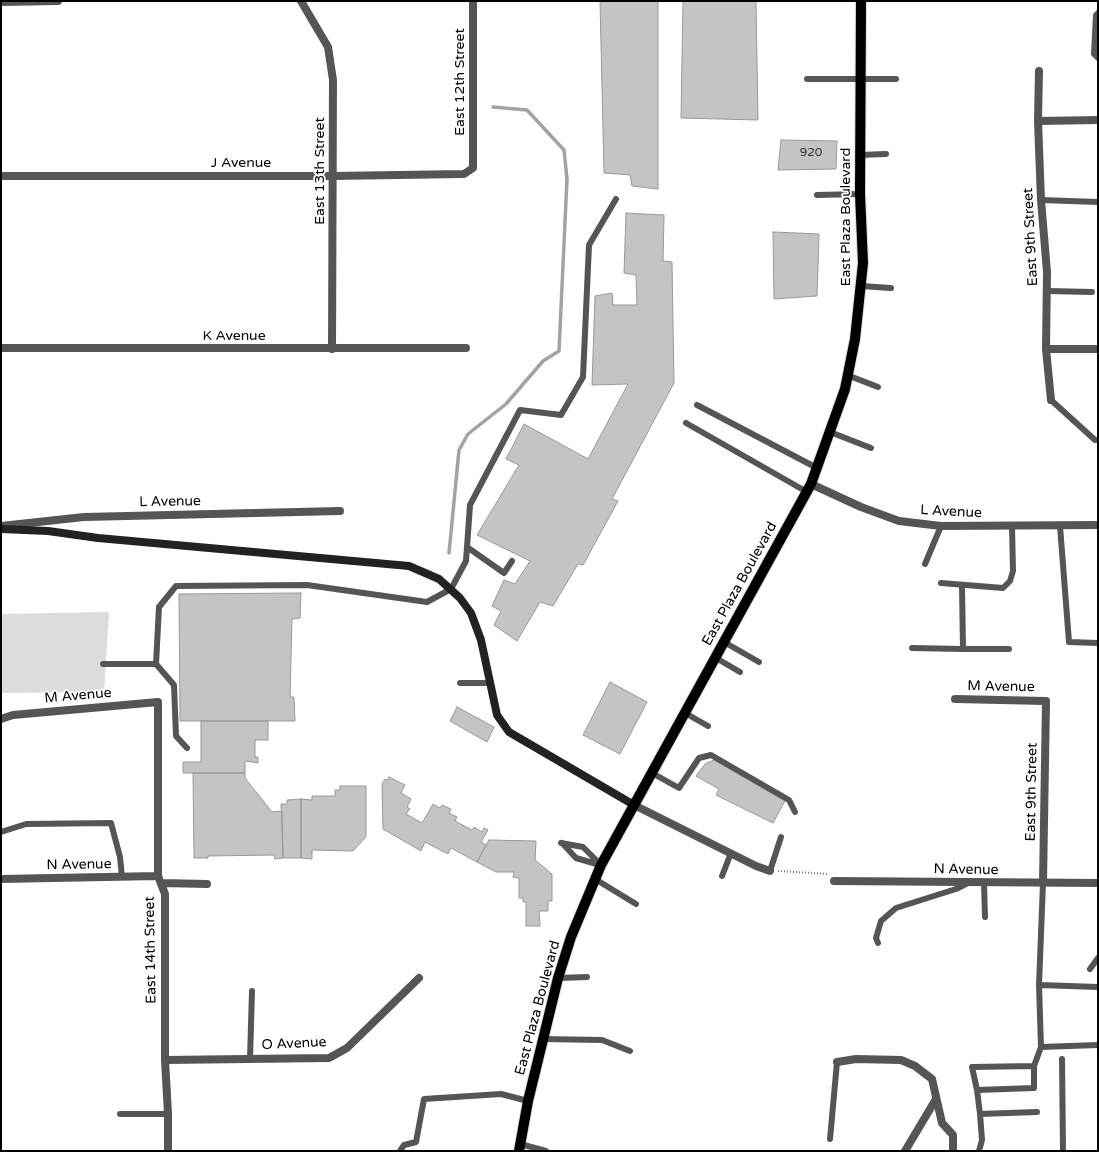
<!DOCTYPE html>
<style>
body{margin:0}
#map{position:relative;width:1099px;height:1152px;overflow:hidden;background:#fff;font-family:"Varela Round",sans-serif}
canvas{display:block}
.frame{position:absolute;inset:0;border:2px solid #000;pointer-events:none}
</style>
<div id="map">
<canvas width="1099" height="1152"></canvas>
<div class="frame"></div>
</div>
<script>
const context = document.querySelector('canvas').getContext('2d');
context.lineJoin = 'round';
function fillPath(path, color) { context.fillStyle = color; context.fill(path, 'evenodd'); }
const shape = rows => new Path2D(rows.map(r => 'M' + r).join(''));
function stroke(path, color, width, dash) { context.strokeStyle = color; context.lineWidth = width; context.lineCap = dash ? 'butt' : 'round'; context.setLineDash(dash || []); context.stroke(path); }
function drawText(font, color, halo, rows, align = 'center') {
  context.font = font + ' "Varela Round",sans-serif'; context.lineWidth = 3.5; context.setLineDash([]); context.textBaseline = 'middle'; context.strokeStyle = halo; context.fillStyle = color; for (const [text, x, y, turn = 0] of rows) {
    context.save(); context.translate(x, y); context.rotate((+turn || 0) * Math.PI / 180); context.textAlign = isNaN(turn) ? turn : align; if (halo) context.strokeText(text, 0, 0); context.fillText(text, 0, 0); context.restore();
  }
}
fillPath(shape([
 [109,612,104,692,1,693,1,614]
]), '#dcdcdc');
stroke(shape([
 [449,553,459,450,468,434,506,404,543,361,559,351,567,179,564,150,527,110,493,107]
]), '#a3a3a3', 3.5);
const building = shape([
 [600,1,658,1,658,189,632,186,630,175,604,173,600,1],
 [683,1,756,1,758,120,681,118,683,1],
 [781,140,837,141,836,169,778,170,781,140],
 [626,213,664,215,663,261,672,262,674,383,612,499,618,501,583,565,578,564,553,606,540,602,517,641,494,625,501,611,492,606,504,580,515,584,530,561,477,535,519,465,506,459,524,424,588,459,628,384,592,385,595,296,612,293,613,305,637,305,636,275,624,273,626,213],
 [773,232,819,234,817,296,774,299,773,232],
 [301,593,300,618,292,619,290,697,294,697,295,721,180,721,179,594,301,593],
 [610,682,647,702,620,754,583,735,610,682],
 [457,707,494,727,487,742,450,721,457,707],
 [201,721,268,721,268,740,255,740,255,757,258,757,258,763,245,761,245,773,183,773,183,762,201,762,201,721],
 [714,760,785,801,773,823,716,795,719,789,696,776,705,764,714,760],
 [193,773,245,773,245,778,272,812,282,811,283,858,275,859,274,855,208,856,208,858,194,858,193,773],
 [389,777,405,785,401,793,411,799,407,807,410,809,406,814,422,823,433,804,440,808,442,805,451,809,449,813,457,817,455,821,472,830,474,827,482,832,484,828,488,830,481,842,486,845,477,862,451,848,448,854,425,842,421,851,383,829,382,784,385,779,388,780,389,777],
 [340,786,366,786,366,837,353,851,312,850,312,859,301,858,301,799,312,800,312,796,335,796,335,790,340,790,340,786],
 [301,799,301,858,283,858,281,804,287,804,287,800,301,799],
 [489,840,536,841,535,860,552,874,552,901,548,901,548,911,539,911,540,926,526,926,526,902,523,902,523,898,519,898,519,878,513,877,514,872,496,872,477,862,489,840]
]);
fillPath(building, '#c4c4c4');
stroke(building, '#999', 1);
const primary = shape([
 [519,1151,528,1101,558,978,571,937,601,865,811,484,845,389,855,339,863,263,860,194,861,1]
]);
stroke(primary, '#dbdbdb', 12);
stroke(shape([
 [778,871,828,874]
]), '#777', 2, [1, 2]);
stroke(shape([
 [1098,13,1096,15,1094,54,1098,58],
 [807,79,896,79],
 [860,155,886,154],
 [817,195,860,194],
 [1041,200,1098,202],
 [861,286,891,288],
 [1047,291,1092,292],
 [847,375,878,387],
 [1051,400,1095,440,1098,440],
 [697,405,817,468],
 [686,423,807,492],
 [830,432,871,448],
 [1060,526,1069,642,1098,643],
 [467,547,504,573,512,561],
 [925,564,941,526],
 [941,583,1003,588,1010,581,1013,571,1012,526],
 [724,642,759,662],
 [912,648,963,649,962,586],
 [963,649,1009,649],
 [716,658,740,672],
 [103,664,156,664,159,607,176,586,307,585,427,602,451,589,466,561,470,505,520,410,561,415,583,377,589,245,616,199],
 [156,664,174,685,176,736,187,748],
 [460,683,490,683],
 [685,713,708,726],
 [652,773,679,788,699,758,711,755,789,800,795,812],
 [1,832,26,824,111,823,120,857,122,877],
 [561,843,583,847,601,865],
 [562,843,576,858,600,865],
 [770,871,781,837],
 [722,876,731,853],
 [595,879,636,904],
 [984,883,985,917],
 [878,943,876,938,881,921,896,908,956,889,968,883],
 [1090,969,1098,958],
 [558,978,587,977],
 [1039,985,1043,883],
 [1098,987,1039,985,1041,1047,1098,1045],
 [543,1039,602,1040,630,1051],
 [250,1059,252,991],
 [1062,1059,1063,1151],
 [1034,1066,972,1067,977,1090,1034,1088,1034,1066,1041,1047],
 [977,1090,980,1114,1037,1112],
 [120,1114,168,1114],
 [830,1139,837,1062],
 [520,1144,546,1151],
 [400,1151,404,1145,416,1142,424,1099,501,1094,528,1101],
 [979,1151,982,1140,980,1114]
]), '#555', 6);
stroke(shape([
 [301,1,328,47,333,80,332,349],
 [1,2,58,1],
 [1039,71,1038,121,1041,200,1047,272,1046,349,1051,400],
 [1038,121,1098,120],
 [1,176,333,176,464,174,473,168,473,1],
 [1,348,466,348],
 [1046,349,1098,349],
 [811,484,861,507,899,521,941,526,1098,525],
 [1,526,84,517,340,511],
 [955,699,1046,701,1043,883],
 [1,719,13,715,158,702,158,876,165,894,165,1060,168,1114,168,1151],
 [634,805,756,866,770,871],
 [1,879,158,876],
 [834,881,1098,883],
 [161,883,207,884],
 [165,1060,329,1058,347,1048,419,978],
 [837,1062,856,1059,901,1060,915,1066,932,1079,942,1123,953,1135,953,1151],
 [905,1151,936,1099]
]), '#555', 8);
stroke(shape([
 [1,529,48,531,98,538,409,566,439,579,460,598,471,613,481,640,497,715,509,732,634,805]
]), '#222', 8);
stroke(primary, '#000', 10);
drawText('12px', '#313131', null, [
 ["920",811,153]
]);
drawText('14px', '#000', '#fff', [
 ["East 12th Street",460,82,-90],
 ["J Avenue",241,163],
 ["East 13th Street",320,171,-90],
 ["East Plaza Boulevard",846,217,-90],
 ["East 9th Street",1031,237,-93],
 ["K Avenue",234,336],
 ["L Avenue",170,502,-1],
 ["L Avenue",951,512,3],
 ["East Plaza Boulevard",740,584,-61],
 ["M Avenue",1001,687,1],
 ["M Avenue",78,696,-5],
 ["East 9th Street",1032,792,-89],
 ["N Avenue",79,865,-1],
 ["N Avenue",966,870,1],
 ["East 14th Street",151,950,-91],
 ["East Plaza Boulevard",538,1008,-75],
 ["O Avenue",294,1044,-3]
]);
</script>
